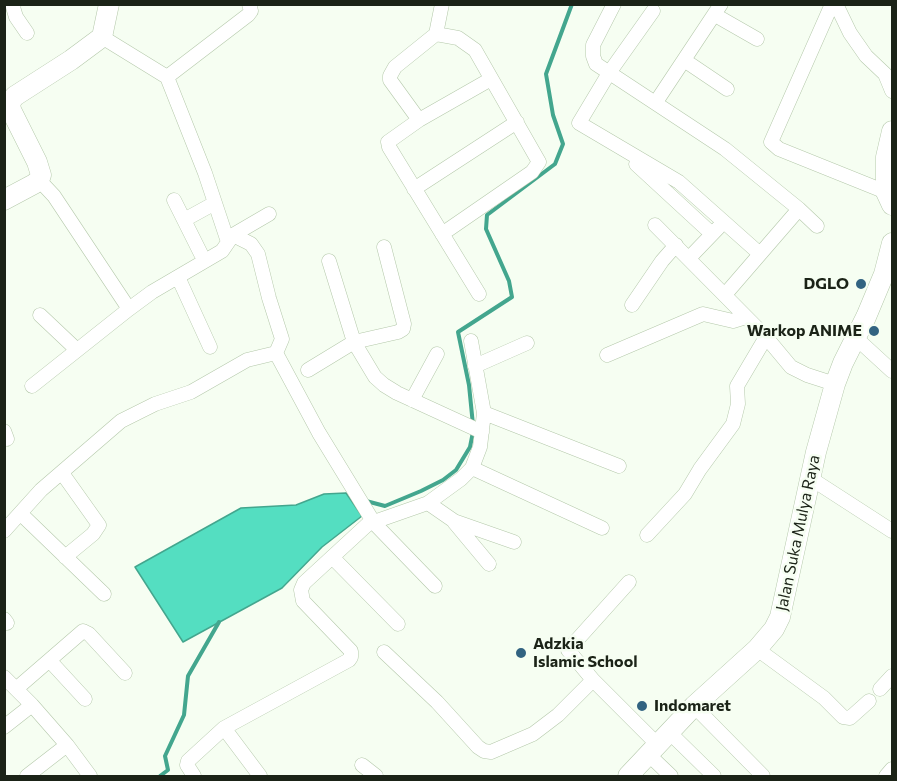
<!DOCTYPE html>
<style>
body{margin:0}
#map{position:relative;width:897px;height:781px;overflow:hidden;background:#f6fef2;font-family:Commissioner,sans-serif}
canvas{display:block}
.frame{position:absolute;inset:0;border:6px solid #1b2317;pointer-events:none}
</style>
<div id="map">
<canvas width="897" height="781"></canvas>
<div class="frame"></div>
</div>
<script>
const context = document.querySelector('canvas').getContext('2d');
context.lineJoin = 'round';
function fillPath(path, color) { context.fillStyle = color; context.fill(path, 'evenodd'); }
const poly = rows => new Path2D(rows.map(r => 'M' + r).join(''));
function trace(path, color, width, dash) { context.strokeStyle = color; context.lineWidth = width; context.lineCap = dash ? 'butt' : 'round'; context.setLineDash(dash || []); context.stroke(path); }
function label(font, color, halo, rows, align = 'center') {
  context.font = font + ' Commissioner,sans-serif'; context.lineWidth = 5; context.setLineDash([]); context.textBaseline = 'middle'; context.strokeStyle = halo; context.fillStyle = color; for (const [text, x, y, turn = 0] of rows) {
    context.save(); context.translate(x, y); context.rotate((+turn || 0) * Math.PI / 180); context.textAlign = isNaN(turn) ? turn : align; if (halo) context.strokeText(text, 0, 0); context.fillText(text, 0, 0); context.restore();
  }
}
const water = poly([
 [346,493,362,516,322,547,282,588,183,642,135,567,241,508,296,505,324,494,346,493]
]);
fillPath(water, '#54dec1');
trace(water, '#43a68e', 1.5);
trace(poly([
 [473,425,469,385,458,332,512,297,509,281,486,229,487,215,555,164,563,144,553,115,546,74,572,4],
 [366,501,385,506,421,491,443,480,456,470,470,447,473,432],
 [160,776,168,770,165,756,184,715,188,676,219,622]
]), '#43a68e', 4);
const street = poly([
 [14,4,13,7,16,17,27,33],
 [614,4,593,45,593,56,596,64,725,149,799,209,817,226],
 [832,4,771,142,779,149,886,192],
 [836,4,850,33,866,56,885,74,892,91],
 [653,11,609,73,579,123,679,182,760,254],
 [715,15,757,39],
 [436,34,458,38,475,50,539,162,532,172,442,234],
 [102,37,167,77],
 [684,60,727,89],
 [167,77,205,173,228,242],
 [167,77,248,15,251,11,249,4],
 [656,102,721,4],
 [419,120,390,80,390,76,395,67,436,34,442,4],
 [636,164,712,234],
 [39,180,54,196,129,309],
 [414,189,517,122],
 [174,200,201,254],
 [184,220,215,203],
 [655,225,766,337,791,367,807,375,835,384],
 [693,254,718,228],
 [329,261,354,342,375,377,384,385,397,393,482,432],
 [178,277,210,347],
 [729,290,799,209],
 [479,294,389,147,388,142,419,120,491,79],
 [632,305,662,261,676,245],
 [40,315,76,349],
 [856,338,892,371],
 [276,353,319,433,374,523,435,586],
 [607,355,703,314,733,321,746,317],
 [475,366,527,343],
 [308,370,354,342,398,332,403,329,404,324,384,247],
 [32,386,129,309,152,292,222,251,233,235,269,214],
 [412,400,437,354],
 [484,413,619,466],
 [4,431,7,439],
 [472,468,602,528],
 [62,473,99,525,93,534,65,557],
 [810,478,892,531],
 [428,503,454,521,514,542],
 [21,514,104,594],
 [454,522,489,564],
 [4,531,41,490,121,421,155,404,191,392,247,360,276,353,282,339,269,298,258,254,251,244,233,235],
 [647,535,685,494,700,469,733,424,738,404,737,386,766,337],
 [332,557,398,624],
 [629,582,568,650,593,680,657,744],
 [4,619,7,623],
 [757,649,824,698,843,717,850,718,869,701],
 [384,652,437,702,478,747,484,751,491,752,533,734,558,715,593,680],
 [50,661,85,699],
 [4,677,32,705,67,745,90,776],
 [16,689,83,631,89,634,125,673],
 [880,689,892,676],
 [694,706,763,776],
 [4,727,32,705],
 [224,728,260,776],
 [669,732,714,776],
 [648,754,671,776],
 [362,765,376,776],
 [27,776,67,745],
 [194,776,187,765,188,761,224,728,349,660,351,657,351,651,303,601,301,590,304,583,368,524,428,503,461,479,472,468,480,447,484,413,471,341],
 [886,776,892,769]
]);
const secondary = poly([
 [892,131,886,157,886,192,892,205],
 [4,200,34,184,39,180,41,175,37,162,11,110,10,102,15,96,71,60,102,37,109,4],
 [628,776,694,706,757,649,774,629,780,617,816,452,835,384,843,363,866,317,884,274,892,243]
]);
trace(street, '#b4c8aa', 15);
trace(secondary, '#b4c8aa', 21);
trace(street, '#fff', 14);
trace(secondary, '#fff', 20);
for (const [x, y, r, color] of [
 [861,284,6,"#326381"],
 [874,331,6,"#326381"],
 [521,653,6,"#326381"],
 [642,706,6,"#326381"]
]) { const dot = new Path2D(); dot.arc(x, y, r, 0, 2 * Math.PI); context.fillStyle = color; context.fill(dot); trace(dot, '#f6fef2', 2); }
label('bold 16px', '#1b2317', '#f6fef2', [
 ["DGLO",849,284],
 ["Warkop ANIME",862,331],
 ["Adzkia",533,644,"left"],
 ["Islamic School",533,662,"left"],
 ["Indomaret",654,706,"left"]
], 'right');
label('16px', '#1b2317', '#f6fef2', [
 ["Jalan Suka Mulya Raya",798,533,-78]
]);
</script>
